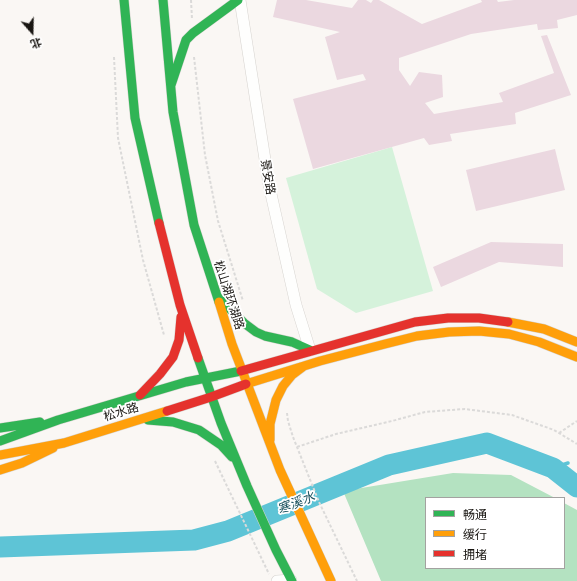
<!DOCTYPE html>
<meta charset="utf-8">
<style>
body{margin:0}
#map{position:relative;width:577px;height:581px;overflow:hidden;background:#faf7f4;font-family:Commissioner,"Noto Sans SC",sans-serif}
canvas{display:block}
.legend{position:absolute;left:425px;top:497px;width:140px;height:72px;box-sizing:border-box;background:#fff;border:1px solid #a3a2a0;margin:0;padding:5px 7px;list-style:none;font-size:12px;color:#191612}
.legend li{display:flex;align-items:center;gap:8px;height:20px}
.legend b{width:20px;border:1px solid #a3a2a0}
.north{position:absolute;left:12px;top:12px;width:40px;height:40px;-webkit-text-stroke:3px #fff;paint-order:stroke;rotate:160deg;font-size:11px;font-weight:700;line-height:16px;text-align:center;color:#191612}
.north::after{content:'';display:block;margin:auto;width:14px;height:18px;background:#191612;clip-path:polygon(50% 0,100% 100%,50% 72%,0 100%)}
</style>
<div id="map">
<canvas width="577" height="581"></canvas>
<ul class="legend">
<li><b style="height:5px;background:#30b455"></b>畅通</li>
<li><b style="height:5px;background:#ff9f0a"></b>缓行</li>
<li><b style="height:5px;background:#e5322d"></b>拥堵</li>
</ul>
<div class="north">北</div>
</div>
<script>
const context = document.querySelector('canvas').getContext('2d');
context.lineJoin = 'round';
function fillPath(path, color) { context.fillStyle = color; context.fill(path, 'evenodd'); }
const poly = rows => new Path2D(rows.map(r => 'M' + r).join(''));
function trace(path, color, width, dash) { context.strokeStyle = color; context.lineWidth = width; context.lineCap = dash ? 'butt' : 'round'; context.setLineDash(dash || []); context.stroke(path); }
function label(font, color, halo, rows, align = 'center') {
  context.font = font + ' Commissioner,"Noto Sans SC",sans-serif'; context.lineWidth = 3.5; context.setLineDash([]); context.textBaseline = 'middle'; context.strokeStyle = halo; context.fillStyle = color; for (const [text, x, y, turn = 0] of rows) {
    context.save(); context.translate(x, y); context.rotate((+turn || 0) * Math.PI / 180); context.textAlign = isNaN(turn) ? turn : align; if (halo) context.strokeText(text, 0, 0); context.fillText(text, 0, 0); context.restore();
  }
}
fillPath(poly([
 [392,147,433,291,356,313,317,289,286,178]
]), '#d5f2db');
fillPath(poly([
 [453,473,511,475,555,498,426,498,426,568,564,568,564,503,577,510,577,581,381,581,343,491]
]), '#b4e2c1');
trace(poly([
 [553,468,568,463]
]), '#5ec4d6', 3.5);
trace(poly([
 [0,547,194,540,228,531,389,465,487,443,553,468,577,487]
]), '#5ec4d6', 21);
fillPath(poly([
 [277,0,306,0,352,8,358,0,366,0,371,3,373,0,379,0,422,24,482,2,481,0,497,0,498,2,514,0,577,0,577,15,557,20,558,28,538,30,537,24,471,34,399,58,399,70,410,86,419,72,442,75,443,97,425,103,434,114,503,102,499,93,554,73,541,36,547,35,571,95,515,113,516,124,450,134,452,141,429,145,424,138,313,169,293,99,366,80,363,74,337,80,325,37,340,32,273,17],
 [555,149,565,190,476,211,466,170],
 [491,242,563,244,563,267,499,262,441,287,433,267]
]), '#ebd8e0');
const street = poly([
 [240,0,269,185,296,305,310,350],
 [277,581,291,580]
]);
const fast = poly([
 [124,0,135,118,159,223],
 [163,0,173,112,194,225,219,302],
 [171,85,186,40,193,33,238,0],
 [219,298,244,323,256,332,265,336,292,342,310,350],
 [198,358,221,423,247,486,276,550,292,581],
 [148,420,173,422,199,430,221,445,232,457],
 [0,428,40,422],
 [0,441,58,420,186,382,241,371]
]);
const slow = poly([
 [219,302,232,344,280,470,331,581],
 [508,322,544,329,577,342],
 [246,384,320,361,385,344,417,336,449,332,479,331,509,334,539,342,577,357],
 [270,440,270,424,276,400,283,386,292,375,304,366],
 [0,455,64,443,167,411],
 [0,470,22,463,53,448]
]);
const jam = poly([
 [159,223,180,305,198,358],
 [241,371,415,322,448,318,479,318,508,322],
 [140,395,160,374,173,357,179,340,181,317],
 [167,411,211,397,246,384]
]);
trace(street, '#d6d3cf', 12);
trace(fast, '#d6d3cf', 10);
trace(slow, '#d6d3cf', 10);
trace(jam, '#d6d3cf', 10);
trace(poly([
 [191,0,192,19],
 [114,57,118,138,143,260,164,335],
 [194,57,205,155,218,221,243,301],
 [287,413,288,421,293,437,319,502,357,581],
 [559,433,577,421],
 [297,447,336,434,392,421,425,412,465,409,512,415,554,430,577,444],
 [215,461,269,574]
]), '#dbdad9', 2, [3, 2]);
trace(street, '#fefefd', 11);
trace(fast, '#30b455', 9);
trace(slow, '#ff9f0a', 9);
trace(jam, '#e5322d', 9);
label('12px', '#191612', '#fff', [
 ["景安路",268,177,80],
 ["松山湖环湖路",229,295,72],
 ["松水路",121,412,-17]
]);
label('italic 13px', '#205662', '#fff', [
 ["寒溪水",296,503,-22]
]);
</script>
